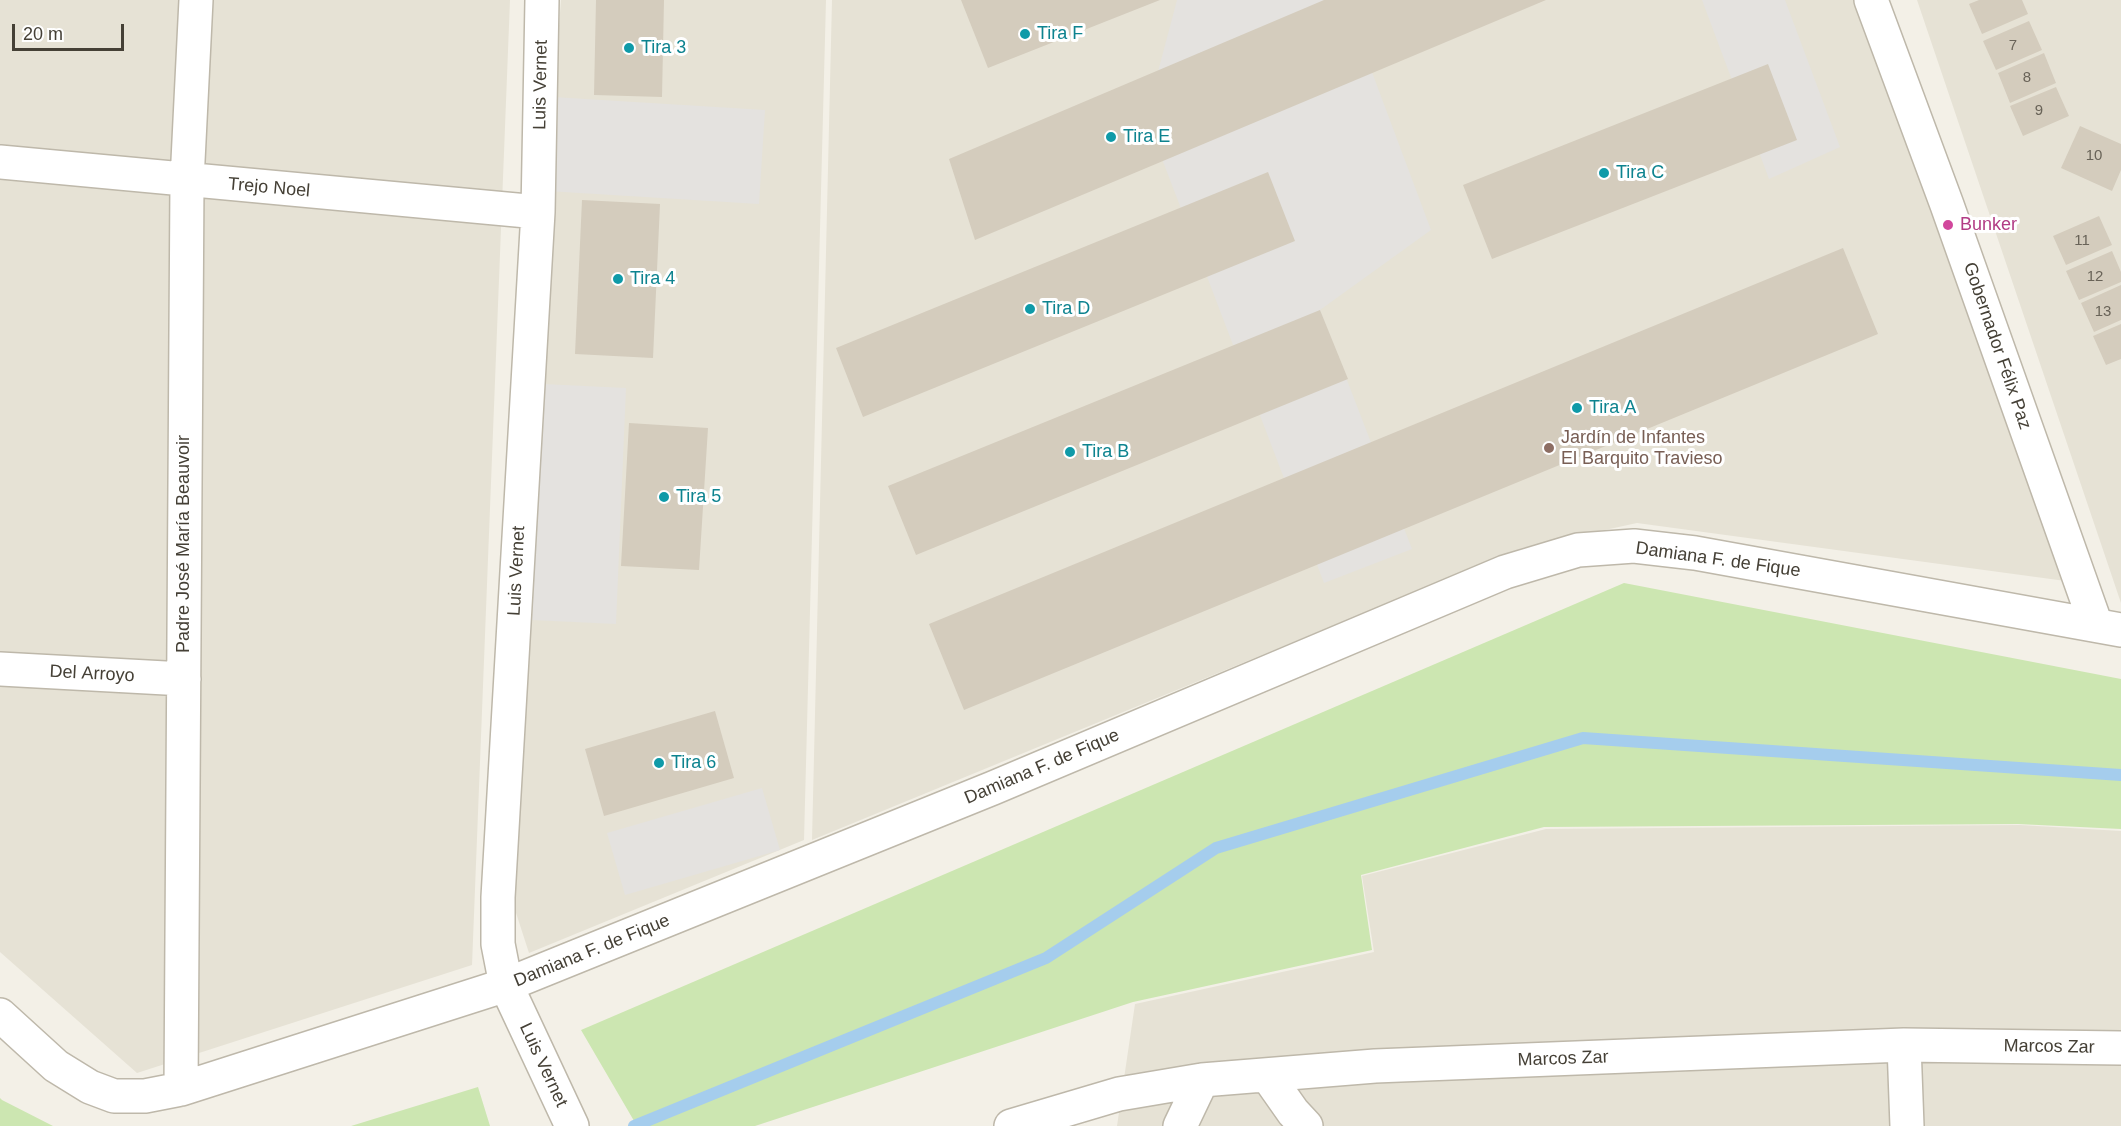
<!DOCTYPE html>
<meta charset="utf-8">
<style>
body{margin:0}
#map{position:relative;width:2121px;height:1126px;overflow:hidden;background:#f3f0e7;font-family:Helvetica,sans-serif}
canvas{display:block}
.scale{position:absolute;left:12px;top:24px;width:112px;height:27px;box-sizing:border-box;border:3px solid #454036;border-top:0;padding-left:8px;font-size:18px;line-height:21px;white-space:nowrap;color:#454036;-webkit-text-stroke:4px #fff;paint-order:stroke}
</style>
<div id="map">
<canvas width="2121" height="1126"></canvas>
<div class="scale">20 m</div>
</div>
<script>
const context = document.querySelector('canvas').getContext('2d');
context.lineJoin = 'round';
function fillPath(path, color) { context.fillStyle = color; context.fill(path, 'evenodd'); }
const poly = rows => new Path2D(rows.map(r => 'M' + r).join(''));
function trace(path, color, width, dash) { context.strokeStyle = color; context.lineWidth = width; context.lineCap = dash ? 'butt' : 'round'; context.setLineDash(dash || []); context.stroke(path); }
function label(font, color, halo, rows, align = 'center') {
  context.font = font + ' Helvetica,sans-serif'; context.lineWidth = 6; context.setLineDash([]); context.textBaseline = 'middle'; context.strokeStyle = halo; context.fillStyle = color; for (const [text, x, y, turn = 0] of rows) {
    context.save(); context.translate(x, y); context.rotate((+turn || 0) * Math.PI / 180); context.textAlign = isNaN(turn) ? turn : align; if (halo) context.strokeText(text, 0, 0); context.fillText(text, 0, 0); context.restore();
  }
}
fillPath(poly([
 [0,0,510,0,472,965,137,1073,0,952],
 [561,0,826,0,804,840,529,953,495,848],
 [832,0,1886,0,2095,585,1637,523,1522,548,812,840],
 [1917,0,2121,0,2121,603],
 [2020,825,2121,831,2121,1126,1117,1126,1135,1004,1374,952,1362,876,1546,829]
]), '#e6e2d5');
fillPath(poly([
 [1624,583,2121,679,2121,829,2018,824,1544,827,1361,875,1372,950,1133,1002,755,1126,637,1126,581,1030],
 [478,1087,490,1126,351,1126],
 [0,1098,2,1100,53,1126,0,1126]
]), '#cce6b1');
fillPath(poly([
 [1177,0,1345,0,1431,230,1320,310,1412,549,1324,583,1146,117],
 [1702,0,1785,0,1840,147,1769,179],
 [553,97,765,110,759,204,547,191],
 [543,384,626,388,616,624,532,620],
 [762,788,780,850,625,895,607,833]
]), '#e4e2df');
trace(poly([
 [634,1126,1046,958,1216,848,1583,738,2121,775]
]), '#a5cded', 12);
fillPath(poly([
 [596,0,664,0,662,97,594,95],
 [961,0,1160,0,988,68],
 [1324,0,1546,0,975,240,949,159],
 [1979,0,2022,0,2028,14,1982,34,1969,4],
 [2029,21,2042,50,1996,70,1983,41],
 [2044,53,2056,83,2010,103,1998,73],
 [1768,64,1797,140,1492,259,1463,185],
 [2056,87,2069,116,2023,136,2010,106],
 [2080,126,2121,144,2121,170,2112,191,2061,168],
 [1268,172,1295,241,863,417,836,348],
 [582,200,660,204,653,358,575,354],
 [2099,216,2112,245,2066,265,2053,236],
 [1843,248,1878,334,964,710,929,624],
 [2112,251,2121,272,2121,282,2079,300,2066,271],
 [2121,285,2121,320,2094,332,2081,303],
 [1320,310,1348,379,916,555,888,486],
 [2121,324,2121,359,2106,365,2093,336],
 [629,423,708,428,699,570,621,566],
 [715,711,734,778,604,816,585,749]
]), '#d4ccbd');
const minor = poly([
 [542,0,538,212,498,897,498,944,506,985,572,1126],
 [1871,0,1947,205,2096,625],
 [0,162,538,212],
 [0,669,184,679],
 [0,1015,56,1066,90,1087,114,1096,145,1096,181,1089,506,985,993,788,1505,572,1578,550,1634,546,1695,553,2121,630],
 [1904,1045,1907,1126],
 [1267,1075,1293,1112,1306,1126],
 [181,1089,187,181,196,0],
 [1011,1126,1119,1094,1202,1080,1375,1066,1904,1045,2121,1048],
 [1180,1126,1202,1080]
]);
trace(minor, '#beb8aa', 36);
trace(minor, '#fff', 33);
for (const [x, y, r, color] of [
 [1025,34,6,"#0f9aa8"],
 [629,48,6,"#0f9aa8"],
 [1111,137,6,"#0f9aa8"],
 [1604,173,6,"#0f9aa8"],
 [1948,225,6,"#d1479c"],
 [618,279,6,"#0f9aa8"],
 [1030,309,6,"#0f9aa8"],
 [1577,408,6,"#0f9aa8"],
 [1549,448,6,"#8d6e63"],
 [1070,452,6,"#0f9aa8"],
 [664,497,6,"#0f9aa8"],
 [659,763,6,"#0f9aa8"]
]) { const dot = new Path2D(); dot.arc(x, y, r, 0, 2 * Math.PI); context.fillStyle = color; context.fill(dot); trace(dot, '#fff', 2); }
label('15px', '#696358', null, [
 ["7",2013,46],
 ["8",2027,78],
 ["9",2039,111],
 ["10",2094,156],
 ["11",2082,241],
 ["12",2095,277],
 ["13",2103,312]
]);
label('18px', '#0d838f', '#fff', [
 ["Tira F",1037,34],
 ["Tira 3",641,48],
 ["Tira E",1123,137],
 ["Tira C",1616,173],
 ["Tira 4",630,279],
 ["Tira D",1042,309],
 ["Tira A",1589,408],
 ["Tira B",1082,452],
 ["Tira 5",676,497],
 ["Tira 6",671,763]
], 'left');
label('18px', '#454036', '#fff', [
 ["Luis Vernet",541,85,-89],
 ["Trejo Noel",269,188,5],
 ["Gobernador Félix Paz",1997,346,71],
 ["Padre José María Beauvoir",184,544,-90],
 ["Damiana F. de Fique",1718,560,8],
 ["Luis Vernet",517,571,-87],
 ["Del Arroyo",92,674,3],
 ["Damiana F. de Fique",1042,767,-23],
 ["Damiana F. de Fique",592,951,-22],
 ["Marcos Zar",2049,1047,1],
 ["Marcos Zar",1563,1059,-2],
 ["Luis Vernet",543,1065,65]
]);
label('18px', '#b23c85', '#fff', [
 ["Bunker",1960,225]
], 'left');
label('18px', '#785e54', '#fff', [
 ["Jardín de Infantes",1561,438],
 ["El Barquito Travieso",1561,459]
], 'left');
</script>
